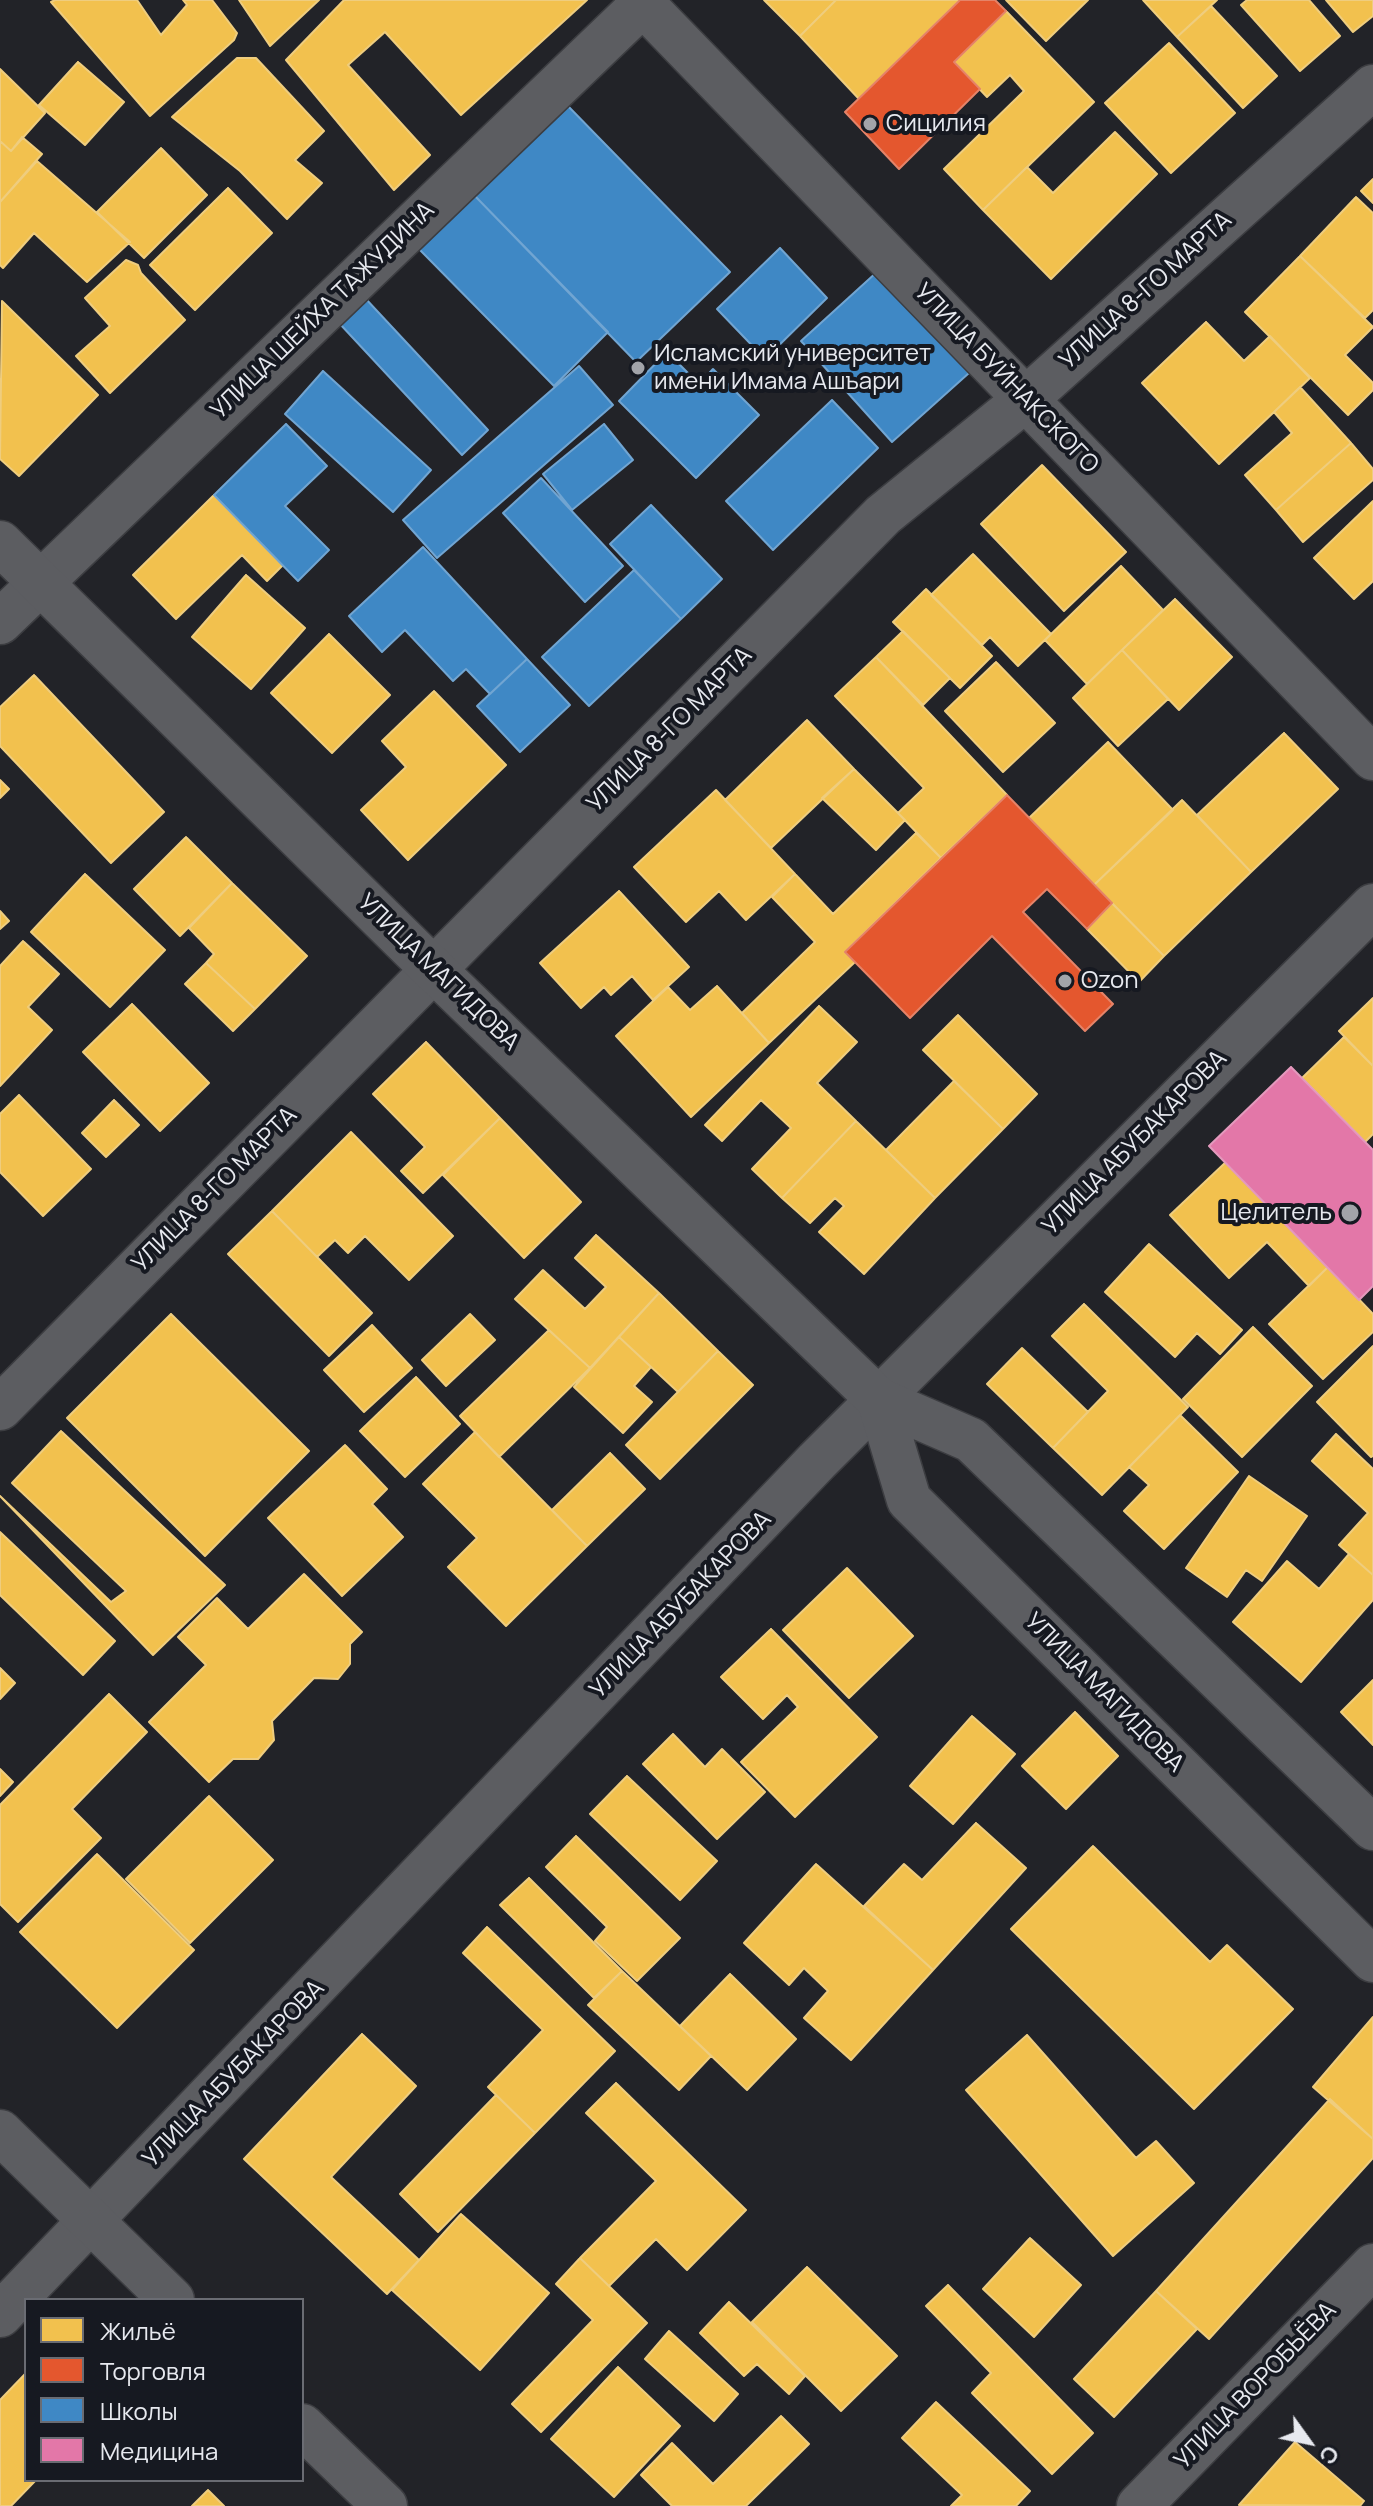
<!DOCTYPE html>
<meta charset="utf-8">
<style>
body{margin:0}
#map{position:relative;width:1373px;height:2506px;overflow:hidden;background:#222328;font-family:Manrope,sans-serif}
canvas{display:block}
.legend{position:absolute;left:24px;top:2298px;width:280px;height:184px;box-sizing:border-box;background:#161921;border:2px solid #6a6c73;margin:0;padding:10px 14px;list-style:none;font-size:24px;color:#e7e9ef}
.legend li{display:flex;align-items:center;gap:16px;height:40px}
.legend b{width:40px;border:2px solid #6a6c73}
.north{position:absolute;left:1269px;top:2402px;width:80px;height:80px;-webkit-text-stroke:6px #161921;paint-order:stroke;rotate:123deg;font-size:22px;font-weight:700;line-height:32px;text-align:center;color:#e7e9ef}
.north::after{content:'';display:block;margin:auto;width:28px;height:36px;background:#e7e9ef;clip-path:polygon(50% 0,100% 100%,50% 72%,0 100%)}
</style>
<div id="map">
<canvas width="1373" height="2506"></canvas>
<ul class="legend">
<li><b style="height:22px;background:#f2c14e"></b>Жильё</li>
<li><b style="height:22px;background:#e4572e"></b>Торговля</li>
<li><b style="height:22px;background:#3f88c5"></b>Школы</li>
<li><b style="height:22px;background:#e377a8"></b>Медицина</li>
</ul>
<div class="north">С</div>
</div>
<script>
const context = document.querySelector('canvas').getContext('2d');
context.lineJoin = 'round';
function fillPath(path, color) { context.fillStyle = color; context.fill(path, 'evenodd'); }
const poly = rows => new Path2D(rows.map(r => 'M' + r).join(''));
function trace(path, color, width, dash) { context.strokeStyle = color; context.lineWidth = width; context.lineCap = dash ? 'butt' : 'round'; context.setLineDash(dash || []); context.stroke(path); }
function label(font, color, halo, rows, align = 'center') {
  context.font = font + ' Manrope,sans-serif'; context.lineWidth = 8; context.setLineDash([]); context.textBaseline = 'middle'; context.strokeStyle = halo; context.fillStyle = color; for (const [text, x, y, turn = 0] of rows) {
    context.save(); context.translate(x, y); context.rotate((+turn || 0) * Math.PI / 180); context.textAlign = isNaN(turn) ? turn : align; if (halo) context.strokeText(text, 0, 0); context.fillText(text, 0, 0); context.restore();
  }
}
const homes = poly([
 [55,0,137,0,161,35,187,5,183,0,212,0,237,33,234,40,150,116,51,2,55,0],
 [239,0,319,0,270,46,239,0],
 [344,0,587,0,461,115,385,32,348,65,430,155,394,190,286,60,344,0],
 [764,0,836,0,800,36,764,0],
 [836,0,960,0,859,99,800,36,836,0],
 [1006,0,1088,0,1046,41,1006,0],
 [1143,0,1217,0,1177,37,1143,0],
 [1247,0,1309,0,1340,36,1300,71,1241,5,1247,0],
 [1326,0,1373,0,1373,16,1353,32,1326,0],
 [1211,6,1277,76,1243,108,1177,37,1211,6],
 [1006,11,1094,102,983,210,944,169,1024,91,1010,75,987,97,954,62,1006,11],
 [1169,43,1235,113,1171,173,1105,103,1169,43],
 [237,58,256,58,324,131,295,160,322,183,287,219,240,171,172,117,237,58],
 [78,62,124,102,85,145,39,105,78,62],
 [0,69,45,113,11,151,0,141,0,69],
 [1115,132,1157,174,1051,279,983,210,1027,167,1053,193,1115,132],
 [22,137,42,154,0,202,0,141,11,151,22,137],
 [161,148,207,195,144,258,97,212,161,148],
 [37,161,130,242,87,282,34,233,3,268,0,265,0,202,37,161],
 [1373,179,1373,203,1361,191,1373,179],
 [228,188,272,233,195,310,150,265,228,188],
 [1356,197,1373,213,1373,310,1365,318,1300,256,1356,197],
 [1300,256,1373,327,1345,355,1373,383,1373,390,1348,415,1245,312,1300,256],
 [126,260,138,265,141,273,185,320,110,393,76,356,110,326,85,298,126,260],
 [2,301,98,395,19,476,0,459,2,301],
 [1206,322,1244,361,1270,336,1310,378,1219,464,1142,383,1206,322],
 [1300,387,1351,443,1276,510,1245,475,1292,433,1274,412,1300,387],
 [1351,443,1373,469,1373,480,1303,542,1276,510,1351,443],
 [1042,465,1126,552,1064,611,981,524,1042,465],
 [214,495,283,565,267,581,242,555,176,619,133,575,214,495],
 [1373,501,1373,581,1354,599,1314,558,1373,501],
 [973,554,1051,634,1018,666,990,637,982,645,931,595,973,554],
 [1121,566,1163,610,1087,684,1045,640,1121,566],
 [246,575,305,628,251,689,192,637,246,575],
 [926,589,992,656,960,688,893,622,926,589],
 [1175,599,1232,657,1179,710,1122,650,1175,599],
 [903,631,950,678,923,705,876,657,903,631],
 [329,634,390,695,332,753,271,693,329,634],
 [1122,650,1168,699,1118,746,1073,698,1122,650],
 [876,657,1007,795,941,858,898,813,924,788,835,696,876,657],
 [996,662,1055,723,1003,772,945,711,996,662],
 [34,675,164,812,111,863,0,746,0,707,34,675],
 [434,691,506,765,408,860,361,810,406,767,382,741,434,691],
 [807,720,854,769,771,848,725,800,807,720],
 [1284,733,1338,789,1251,872,1197,815,1284,733],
 [1108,742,1173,810,1094,885,1029,818,1108,742],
 [854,769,905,820,876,850,822,798,854,769],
 [0,780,9,789,0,798,0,780],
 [716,790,795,874,746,920,719,891,686,922,634,867,716,790],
 [1182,800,1251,872,1164,956,1094,885,1182,800],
 [916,833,941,858,845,952,855,962,769,1043,742,1013,815,942,772,897,795,874,833,914,916,833],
 [186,837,232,883,180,936,134,889,186,837],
 [85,874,165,950,110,1007,31,932,85,874],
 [232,883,307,956,255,1009,206,963,214,954,189,928,232,883],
 [619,891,689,967,653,1000,632,976,611,995,604,987,581,1008,540,963,619,891],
 [1112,903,1164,956,1139,982,1087,929,1112,903],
 [0,911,9,921,0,929,0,911],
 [23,941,59,974,28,1007,52,1030,0,1086,0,966,23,941],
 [206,963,255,1009,233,1031,185,984,206,963],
 [717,986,769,1043,691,1117,616,1036,668,987,690,1010,717,986],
 [1373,998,1373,1066,1339,1031,1373,998],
 [132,1004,209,1083,160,1131,83,1052,132,1004],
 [819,1006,857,1042,817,1083,856,1121,782,1198,752,1169,791,1128,761,1100,722,1141,705,1125,819,1006],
 [958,1015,1037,1094,1003,1129,923,1050,958,1015],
 [1344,1037,1373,1066,1373,1134,1365,1142,1302,1078,1344,1037],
 [426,1042,500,1118,423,1193,401,1171,425,1147,373,1094,426,1042],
 [954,1081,1003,1129,935,1198,886,1150,954,1081],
 [19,1095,91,1169,43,1216,0,1172,0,1114,19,1095],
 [114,1100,139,1125,106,1157,82,1133,114,1100],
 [500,1118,581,1202,524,1258,443,1175,500,1118],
 [856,1121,935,1198,864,1274,819,1232,844,1206,835,1198,810,1223,782,1198,856,1121],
 [351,1132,453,1236,409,1280,365,1236,348,1253,335,1240,317,1257,272,1211,351,1132],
 [1227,1161,1328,1267,1309,1286,1267,1242,1229,1278,1170,1215,1227,1161],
 [272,1211,372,1313,329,1356,228,1254,272,1211],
 [596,1235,659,1293,590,1368,515,1299,543,1270,585,1309,606,1287,575,1258,596,1235],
 [1149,1244,1242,1330,1220,1354,1197,1333,1175,1357,1105,1292,1149,1244],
 [1328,1267,1373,1314,1373,1332,1323,1379,1269,1324,1328,1267],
 [659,1293,718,1351,678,1392,619,1337,659,1293],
 [1084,1304,1188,1407,1102,1495,1053,1448,1108,1391,1052,1336,1084,1304],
 [171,1314,309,1451,205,1556,67,1418,171,1314],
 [470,1314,495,1340,446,1386,422,1360,470,1314],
 [372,1325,412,1368,364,1412,324,1370,372,1325],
 [1253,1327,1312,1386,1242,1457,1183,1399,1253,1327],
 [549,1330,590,1368,499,1457,460,1416,549,1330],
 [619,1337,651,1367,634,1386,652,1402,623,1433,574,1387,619,1337],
 [1373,1346,1373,1456,1371,1457,1317,1402,1373,1346],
 [1022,1348,1088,1412,1053,1448,987,1384,1022,1348],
 [718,1351,753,1385,660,1479,626,1445,718,1351],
 [416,1377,460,1424,405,1477,360,1431,416,1377],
 [1180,1415,1238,1472,1164,1549,1124,1511,1149,1485,1129,1467,1180,1415],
 [61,1431,225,1585,153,1655,0,1496,111,1602,126,1591,12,1483,61,1431],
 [475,1432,587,1546,506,1626,448,1567,477,1538,423,1484,475,1432],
 [1336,1434,1373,1469,1373,1575,1339,1545,1368,1513,1312,1461,1336,1434],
 [345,1445,387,1489,372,1504,403,1537,342,1596,268,1518,345,1445],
 [610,1453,645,1489,587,1546,552,1510,610,1453],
 [1249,1476,1307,1516,1262,1581,1246,1570,1227,1597,1186,1568,1249,1476],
 [0,1532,115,1641,83,1675,0,1595,0,1532],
 [1349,1554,1373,1575,1373,1600,1301,1682,1233,1622,1287,1561,1319,1589,1349,1554],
 [847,1568,913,1636,849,1698,783,1630,847,1568],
 [304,1574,362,1632,350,1644,350,1664,338,1679,314,1678,272,1721,274,1740,258,1759,233,1759,209,1782,149,1722,206,1665,178,1637,217,1598,248,1629,304,1574],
 [771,1629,877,1737,795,1817,741,1762,798,1707,787,1695,763,1719,721,1677,771,1629],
 [0,1668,15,1683,0,1699,0,1668],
 [1373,1680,1373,1745,1341,1712,1373,1680],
 [109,1694,147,1732,72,1809,101,1838,18,1922,0,1904,0,1805,109,1694],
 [1075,1712,1118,1756,1066,1809,1022,1766,1075,1712],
 [972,1716,1015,1754,953,1824,910,1786,972,1716],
 [673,1734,705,1767,722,1749,765,1792,717,1839,643,1764,673,1734],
 [0,1769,13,1782,0,1796,0,1769],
 [627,1776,717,1861,680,1900,590,1814,627,1776],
 [209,1796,273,1860,190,1943,126,1879,209,1796],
 [976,1823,1026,1868,933,1970,864,1906,904,1864,922,1880,976,1823],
 [576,1836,680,1938,637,1981,595,1941,607,1927,546,1867,576,1836],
 [1093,1846,1210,1962,1227,1945,1293,2009,1194,2109,1011,1929,1093,1846],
 [97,1854,194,1950,117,2028,20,1932,97,1854],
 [816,1864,933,1970,851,2060,804,2018,828,1991,804,1968,789,1985,744,1943,816,1864],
 [529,1878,622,1971,594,1998,500,1905,529,1878],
 [487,1927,615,2051,535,2133,488,2087,543,2030,463,1953,487,1927],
 [622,1971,711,2056,679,2090,588,2005,622,1971],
 [730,1974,796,2039,747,2090,680,2026,730,1974],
 [1373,2017,1373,2139,1313,2087,1373,2017],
 [362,2034,416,2086,331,2177,419,2260,387,2294,244,2159,362,2034],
 [1027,2035,1136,2158,1156,2141,1194,2183,1113,2256,966,2090,1027,2035],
 [616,2083,746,2210,687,2270,656,2239,609,2286,580,2258,656,2181,586,2113,616,2083],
 [496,2095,535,2133,438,2232,400,2194,496,2095],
 [1330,2099,1373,2139,1373,2158,1209,2339,1156,2291,1330,2099],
 [461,2214,549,2293,480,2370,392,2290,461,2214],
 [1030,2238,1081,2285,1034,2337,983,2289,1030,2238],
 [580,2258,647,2323,541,2432,512,2404,593,2320,556,2284,580,2258],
 [807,2267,897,2356,841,2411,752,2322,807,2267],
 [948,2285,1093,2433,1052,2474,972,2393,991,2373,926,2306,948,2285],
 [1156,2291,1197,2329,1114,2417,1074,2379,1156,2291],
 [729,2302,805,2376,789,2394,757,2364,744,2376,700,2333,729,2302],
 [669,2331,738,2394,714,2421,645,2359,669,2331],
 [618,2367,680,2426,614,2497,551,2439,618,2367],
 [26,2373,26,2480,36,2480,11,2506,0,2506,0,2400,26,2373],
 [936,2402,1030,2491,1016,2506,951,2506,962,2495,902,2438,936,2402],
 [781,2416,809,2444,746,2506,672,2506,641,2475,672,2443,713,2484,781,2416],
 [1295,2442,1364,2501,1360,2506,1239,2505,1295,2442],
 [208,2490,224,2506,192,2506,208,2490]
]);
fillPath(homes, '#f2c14e');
trace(homes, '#efcd7e', 2);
const shops = poly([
 [960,0,995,0,1006,11,954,62,980,89,899,169,845,112,960,0],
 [1007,795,1112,903,1087,929,1047,889,1023,912,1113,1004,1085,1031,992,936,910,1018,845,952,1007,795]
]);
fillPath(shops, '#e4572e');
trace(shops, '#e58368', 2);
const schools = poly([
 [566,104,730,272,636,362,473,194,566,104],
 [473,194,608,332,554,386,418,248,473,194],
 [780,248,827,298,765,359,717,309,780,248],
 [878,271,969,373,892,442,801,341,878,271],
 [365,298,488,430,462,455,339,323,365,298],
 [667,352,699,384,713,369,759,415,696,478,619,401,667,352],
 [579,366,613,405,437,558,403,520,579,366],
 [323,371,431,470,393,512,285,414,323,371],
 [832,400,878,448,773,550,726,501,832,400],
 [286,424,327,466,285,506,329,550,298,581,214,495,286,424],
 [604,424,633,460,572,510,543,474,604,424],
 [541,478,623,566,585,602,503,513,541,478],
 [651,505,722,579,681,619,610,544,651,505],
 [423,547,527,659,490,694,466,669,453,681,405,630,382,652,349,616,423,547],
 [634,570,681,619,589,706,542,657,634,570],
 [527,659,570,705,520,752,477,706,527,659]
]);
fillPath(schools, '#3f88c5');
trace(schools, '#71a5d2', 2);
const health = poly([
 [1291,1067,1373,1150,1373,1286,1359,1300,1209,1146,1291,1067]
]);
fillPath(health, '#e377a8');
trace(health, '#e499bd', 2);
const minor = poly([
 [639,0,1373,758],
 [0,622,647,0],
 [0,1408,883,515,1026,399,1373,87],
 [0,2315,817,1461,1373,906],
 [1139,2506,1373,2266]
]);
const secondary = poly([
 [0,543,433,969,879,1400,971,1440,1373,1828],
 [879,1400,909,1500,1373,1960],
 [0,2132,172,2300],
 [302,2426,385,2506]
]);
trace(minor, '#3c3d41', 47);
trace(secondary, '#3c3d41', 47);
trace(minor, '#5c5d61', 44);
trace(secondary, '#5c5d61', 44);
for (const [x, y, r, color] of [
 [870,124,8,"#a2a4a9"],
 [638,368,8,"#a2a4a9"],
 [1065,981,8,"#a2a4a9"],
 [1350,1213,10,"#a2a4a9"]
]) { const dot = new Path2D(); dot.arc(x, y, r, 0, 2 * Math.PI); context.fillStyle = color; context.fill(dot); trace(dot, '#161921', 3); }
label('24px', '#e7e9ef', '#161921', [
 ["Сицилия",886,124],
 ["Исламский университет",654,354],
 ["имени Имама Ашъари",654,382],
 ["Ozon",1081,981],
 ["Целитель",1332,1213,"right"]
], 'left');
label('24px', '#e7e9ef', '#161921', [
 ["УЛИЦА 8-ГО МАРТА",1146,291,-42],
 ["УЛИЦА ШЕЙХА ТАЖУДИНА",323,311,-44],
 ["УЛИЦА БУЙНАКСКОГО",1006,379,46],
 ["УЛИЦА 8-ГО МАРТА",670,730,-45],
 ["УЛИЦА МАГИДОВА",438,973,44],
 ["УЛИЦА АБУБАКАРОВА",1135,1143,-45],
 ["УЛИЦА 8-ГО МАРТА",215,1190,-45],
 ["УЛИЦА АБУБАКАРОВА",681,1605,-46],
 ["УЛИЦА МАГИДОВА",1104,1693,45],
 ["УЛИЦА АБУБАКАРОВА",234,2074,-46],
 ["УЛИЦА ВОРОБЬЁВА",1256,2386,-46]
]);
</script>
